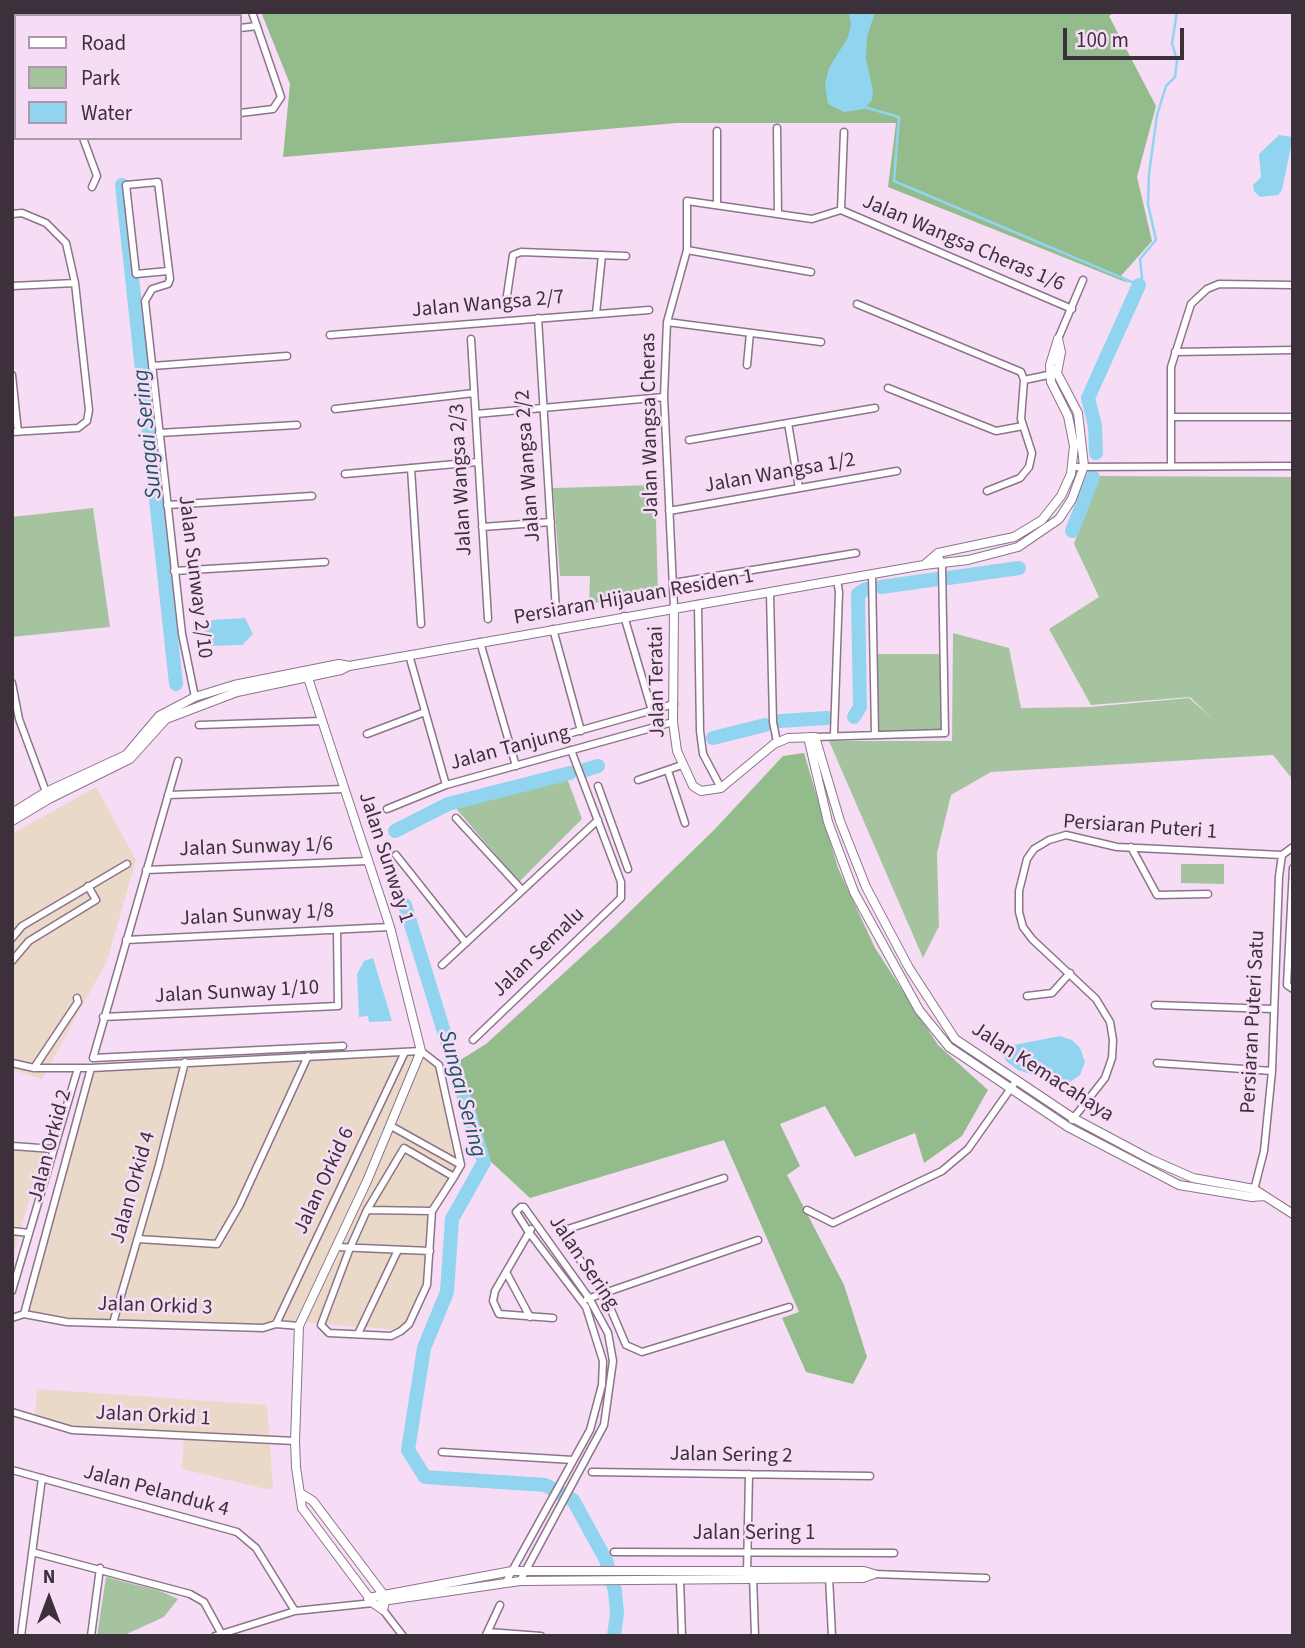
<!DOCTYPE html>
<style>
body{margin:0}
#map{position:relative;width:1305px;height:1648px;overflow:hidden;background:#f7dcf6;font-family:"Source Sans 3",sans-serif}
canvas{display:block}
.frame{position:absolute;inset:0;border:14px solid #3c313b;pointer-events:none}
.legend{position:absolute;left:14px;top:14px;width:228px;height:126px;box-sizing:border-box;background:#f7dcf6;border:2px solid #ac98ab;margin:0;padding:9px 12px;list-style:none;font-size:21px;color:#3c313b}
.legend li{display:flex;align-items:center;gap:14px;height:35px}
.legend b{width:35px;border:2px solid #ac98ab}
.north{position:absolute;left:14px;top:1564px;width:70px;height:70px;-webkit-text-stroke:5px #f7dcf6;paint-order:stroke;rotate:0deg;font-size:19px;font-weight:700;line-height:28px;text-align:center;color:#3c313b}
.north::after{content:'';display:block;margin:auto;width:24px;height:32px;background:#3c313b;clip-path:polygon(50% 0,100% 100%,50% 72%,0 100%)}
.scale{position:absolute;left:1063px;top:28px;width:121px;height:32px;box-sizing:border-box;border:4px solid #3c313b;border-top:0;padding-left:9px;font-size:21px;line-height:24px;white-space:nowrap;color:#3c313b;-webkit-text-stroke:5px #f7dcf6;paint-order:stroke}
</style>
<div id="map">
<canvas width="1305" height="1648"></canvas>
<div class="frame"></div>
<ul class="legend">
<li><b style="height:9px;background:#fff"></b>Road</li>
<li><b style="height:19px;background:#a6c3a0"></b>Park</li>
<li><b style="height:19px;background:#91d4ef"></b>Water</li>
</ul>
<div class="north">N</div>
<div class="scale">100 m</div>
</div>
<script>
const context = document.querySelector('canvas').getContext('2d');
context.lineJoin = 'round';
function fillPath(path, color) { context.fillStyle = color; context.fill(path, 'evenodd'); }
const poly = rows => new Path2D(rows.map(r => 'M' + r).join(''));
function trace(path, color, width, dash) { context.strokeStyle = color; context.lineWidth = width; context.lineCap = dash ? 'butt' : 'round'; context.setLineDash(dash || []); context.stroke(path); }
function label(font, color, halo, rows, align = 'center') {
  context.font = font + ' "Source Sans 3",sans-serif'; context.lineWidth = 5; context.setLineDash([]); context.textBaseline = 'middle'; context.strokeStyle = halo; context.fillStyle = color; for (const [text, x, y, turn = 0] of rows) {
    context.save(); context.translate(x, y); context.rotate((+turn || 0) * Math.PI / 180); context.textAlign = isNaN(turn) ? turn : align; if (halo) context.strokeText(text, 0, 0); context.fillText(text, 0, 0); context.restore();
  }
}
fillPath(poly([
 [96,787,136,860,107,961,42,1079,12,1070,12,834],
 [414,1054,436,1066,457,1165,430,1208,424,1284,407,1322,398,1330,276,1320,259,1325,66,1318,28,1311,93,1071],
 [12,1148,44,1150,12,1259],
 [37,1389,267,1405,273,1487,270,1490,182,1469,184,1435,73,1428,35,1416]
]), '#ead9c8');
fillPath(poly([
 [1098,476,1293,477,1293,780,1273,755,991,772,951,795,937,853,939,926,923,958,829,741,952,741,953,633,1009,648,1021,708,1090,707,1189,698,1214,720,1190,697,1091,705,1049,629,1099,597,1074,544],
 [655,485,658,593,589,604,590,576,560,576,553,488],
 [93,508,110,627,12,637,12,517],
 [876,654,940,654,942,731,877,731],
 [567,778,582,819,519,882,454,806],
 [1181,864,1224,864,1224,884,1181,883],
 [106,1577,160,1591,178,1599,164,1617,122,1636,97,1636]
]), '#a6c3a0');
fillPath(poly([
 [261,12,1115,12,1109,16,1156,106,1137,177,1152,241,1120,277,1128,283,888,187,896,123,677,123,283,157,290,84],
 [804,753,838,868,875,948,938,1045,988,1090,962,1136,924,1163,915,1133,855,1157,825,1106,780,1124,800,1166,787,1175,844,1285,867,1357,853,1384,806,1372,782,1318,799,1312,724,1140,530,1198,488,1159,457,1062,486,1044,612,929,715,829,783,756]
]), '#93bb8c');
fillPath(poly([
 [849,12,875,12,867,37,866,59,873,91,872,100,864,109,844,112,828,104,825,84,829,68,848,37,851,24],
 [1279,135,1293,137,1282,190,1278,195,1260,197,1254,191,1253,185,1261,177,1259,154],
 [245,618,253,634,242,645,209,646,204,629,212,620],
 [373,958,392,1021,369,1022,368,1016,359,1017,357,974,364,961],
 [1060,1036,1072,1040,1080,1048,1085,1062,1080,1075,1070,1082,1056,1082,1018,1070,1006,1061,1003,1053,1009,1046]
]), '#91d4ef');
trace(poly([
 [864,107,899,117,894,181,1139,285,1142,278,1140,259,1156,240,1148,204,1149,174,1157,115,1166,86,1175,77,1177,61,1172,43,1177,12]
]), '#91d4ef', 2.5);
trace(poly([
 [122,185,176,684],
 [1096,453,1095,426,1088,398,1139,285],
 [1072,531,1093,477],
 [948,578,1019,568],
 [881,587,938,579],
 [854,717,860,707,858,594,866,589],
 [780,721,827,718],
 [713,738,765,725],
 [585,770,598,766],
 [395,831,448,804,570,773],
 [405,905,484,1162,452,1219,447,1292,424,1348,408,1450,425,1477,545,1485,573,1500,606,1560,615,1591,617,1613,614,1636]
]), '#91d4ef', 14);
const minor = poly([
 [33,12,35,16],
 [240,28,257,26],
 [240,113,273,109,281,97,252,12],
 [777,128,778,213],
 [83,138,97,176,92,187],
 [717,203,717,131],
 [841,210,1072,309],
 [841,210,844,132],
 [12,214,22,213,46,223,66,243,75,283,89,410,87,421,78,428,12,432],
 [687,250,811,272],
 [168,271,136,274,126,185,158,182,170,279,168,284,152,289,145,301,182,634,195,697],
 [12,286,75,283],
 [506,302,513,255,521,252,626,256],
 [857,304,1021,372,1024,380],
 [596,314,602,255],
 [538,318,556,611],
 [667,322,821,342],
 [330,335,649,310],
 [471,339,488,619],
 [1058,339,1083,280],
 [1175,352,1293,350],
 [747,365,750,333],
 [152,366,287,356],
 [12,375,18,432],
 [1024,380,1053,374],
 [888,388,996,431,1023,426],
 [335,409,474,393],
 [476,414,664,397],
 [1171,417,1293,417],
 [788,423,799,488],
 [159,433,297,425],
 [689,440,875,408],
 [1171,466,1171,367,1191,304,1207,289,1219,284,1293,285],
 [1072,467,1293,466],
 [411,468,421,624],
 [345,474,478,462],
 [987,491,1020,478,1029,467,1032,453,1021,419,1024,380],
 [167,505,312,496],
 [669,511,897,471],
 [482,527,551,522],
 [174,571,325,562],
 [872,574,875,734],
 [673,583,856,553],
 [770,593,773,722,777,742],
 [698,604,700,731,703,754,721,788],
 [674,608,664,397,667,322,687,250,687,201,812,219,841,210],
 [624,616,652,711],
 [553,629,581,731],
 [480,642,516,766],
 [409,655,446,785],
 [12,683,19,719,46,792],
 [199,725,322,721],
 [367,734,425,712],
 [834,734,839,592,837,580],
 [815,737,945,733,942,564,938,553],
 [511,750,674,704],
 [178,761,93,1058,343,1046],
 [668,771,685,823],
 [638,780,682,765],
 [598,786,628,869],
 [168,795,344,789],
 [387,809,446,785,673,722],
 [456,818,522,890],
 [1131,847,1157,895,1208,894],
 [396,855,466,943],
 [1282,855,1293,847],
 [1293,868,1287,985,1293,989],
 [146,870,368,861],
 [12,938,22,926,127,864],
 [126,940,390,927],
 [12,961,29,941,96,900,88,886],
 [442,965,598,820],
 [1027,996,1052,993,1070,973],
 [1155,1005,1273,1009],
 [103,1017,338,1006,337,930],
 [473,1040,621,898,621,882,571,750],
 [12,1063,34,1068,91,1068,421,1051,439,1065,461,1165,454,1177,432,1211,427,1285,409,1324,401,1331,391,1336,329,1333,321,1325,350,1248,367,1210,404,1148,454,1177],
 [1157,1063,1272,1071],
 [34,1068,78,1002,77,998],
 [1072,1120,1105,1078,1112,1058,1113,1040,1110,1022,1096,999,1032,939,1023,927,1019,912,1019,891,1027,859,1034,849,1049,840,1066,835,1117,847,1282,855],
 [391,1126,461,1165],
 [12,1146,54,1149],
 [724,1178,568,1229,564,1238,603,1291,626,1345,642,1352,789,1307],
 [1254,1190,1264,1151,1272,1071,1279,876,1282,855],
 [367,1210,432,1211],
 [807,1210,833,1223,942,1171,968,1149,1016,1081],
 [531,1229,495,1291,493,1301,499,1314,553,1318],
 [12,1231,29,1233],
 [138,1239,217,1244,239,1206,308,1056],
 [337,1247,430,1251],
 [506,1272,530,1317],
 [12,1291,78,1068],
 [587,1299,758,1240],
 [24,1314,91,1068],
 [12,1318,24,1314,67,1322,263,1328,276,1324,299,1326],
 [113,1323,159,1165,185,1062],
 [276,1324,405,1052],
 [358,1334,398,1250],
 [12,1412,72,1430,295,1441],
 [442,1452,573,1460],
 [12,1470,237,1532,256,1548,295,1611],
 [592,1472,870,1476],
 [32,1552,190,1594,204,1602,221,1633],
 [614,1552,894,1553],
 [747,1574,749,1474],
 [874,1574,986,1578],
 [753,1575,755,1636],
 [829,1577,832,1636],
 [680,1580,682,1636],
 [506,1582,590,1430,602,1385,603,1361,586,1307,528,1231,516,1212,521,1207,524,1207,589,1298,608,1333,613,1361,604,1425,520,1581],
 [383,1610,403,1636],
 [488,1632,541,1636],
 [486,1635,500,1605],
 [21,1636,42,1478],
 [91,1636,100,1568],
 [215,1636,295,1611,373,1603]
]);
const tertiary = poly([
 [924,565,938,553,1014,537,1042,520,1061,496,1071,474,1074,446,1068,416,1051,382,1050,365,1058,339],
 [674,608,673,722,677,751,693,786,701,791,721,788,774,744,788,738,815,737,840,821,866,887,909,968,955,1039,1073,1118,1150,1159,1193,1178,1254,1189,1293,1214],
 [808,737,828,822,854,892,919,1010,949,1047,1068,1127,1179,1185,1252,1197,1264,1196],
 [12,813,46,792,126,755,159,716,195,697,234,685,339,664,349,666],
 [12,821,49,799,130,759,166,719,237,692,341,670,349,666,924,565,968,560,1018,547,1059,519,1072,499,1084,466,1078,413,1057,373,1061,352,1058,339],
 [300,1493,313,1501,383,1594,385,1601,383,1610,373,1603,302,1508,296,1467,295,1441,299,1326,367,1181,421,1051,390,927,308,678],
 [368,1598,512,1571,864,1571,874,1574],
 [382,1601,520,1581,863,1578,874,1574]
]);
trace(minor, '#8c748b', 9);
trace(tertiary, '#8c748b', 10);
trace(minor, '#fff', 6);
trace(tertiary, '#fff', 8);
label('21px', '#3c313b', '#f7dcf6', [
 ["Jalan Wangsa Cheras 1/6",963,244,23],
 ["Jalan Wangsa 2/7",488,305,-5],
 ["Jalan Wangsa Cheras",651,425,-91],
 ["Jalan Wangsa 2/2",529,466,-94],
 ["Jalan Wangsa 1/2",780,474,-10],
 ["Jalan Wangsa 2/3",462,480,-93],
 ["Jalan Sunway 2/10",194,577,83],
 ["Persiaran Hijauan Residen 1",634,598,-10],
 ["Jalan Teratai",658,682,-91],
 ["Jalan Tanjung",510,749,-15],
 ["Persiaran Puteri 1",1140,828,4],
 ["Jalan Sunway 1/6",256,848,-2],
 ["Jalan Sunway 1",385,858,72],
 ["Jalan Sunway 1/8",257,916,-3],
 ["Jalan Semalu",539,953,-44],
 ["Jalan Sunway 1/10",237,993,-3],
 ["Persiaran Puteri Satu",1254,1022,-87],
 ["Jalan Kemacahaya",1042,1073,33],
 ["Jalan Orkid 2",51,1146,-75],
 ["Jalan Orkid 6",325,1181,-65],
 ["Jalan Orkid 4",134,1188,-74],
 ["Jalan Sering",583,1263,56],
 ["Jalan Orkid 3",155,1307,2],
 ["Jalan Orkid 1",153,1417,3],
 ["Jalan Sering 2",731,1456,1],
 ["Jalan Pelanduk 4",156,1492,15],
 ["Jalan Sering 1",754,1534]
]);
label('italic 23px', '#1d5467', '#f7dcf6', [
 ["Sungai Sering",149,434,-96],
 ["Sungai Sering",461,1094,75]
]);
</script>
